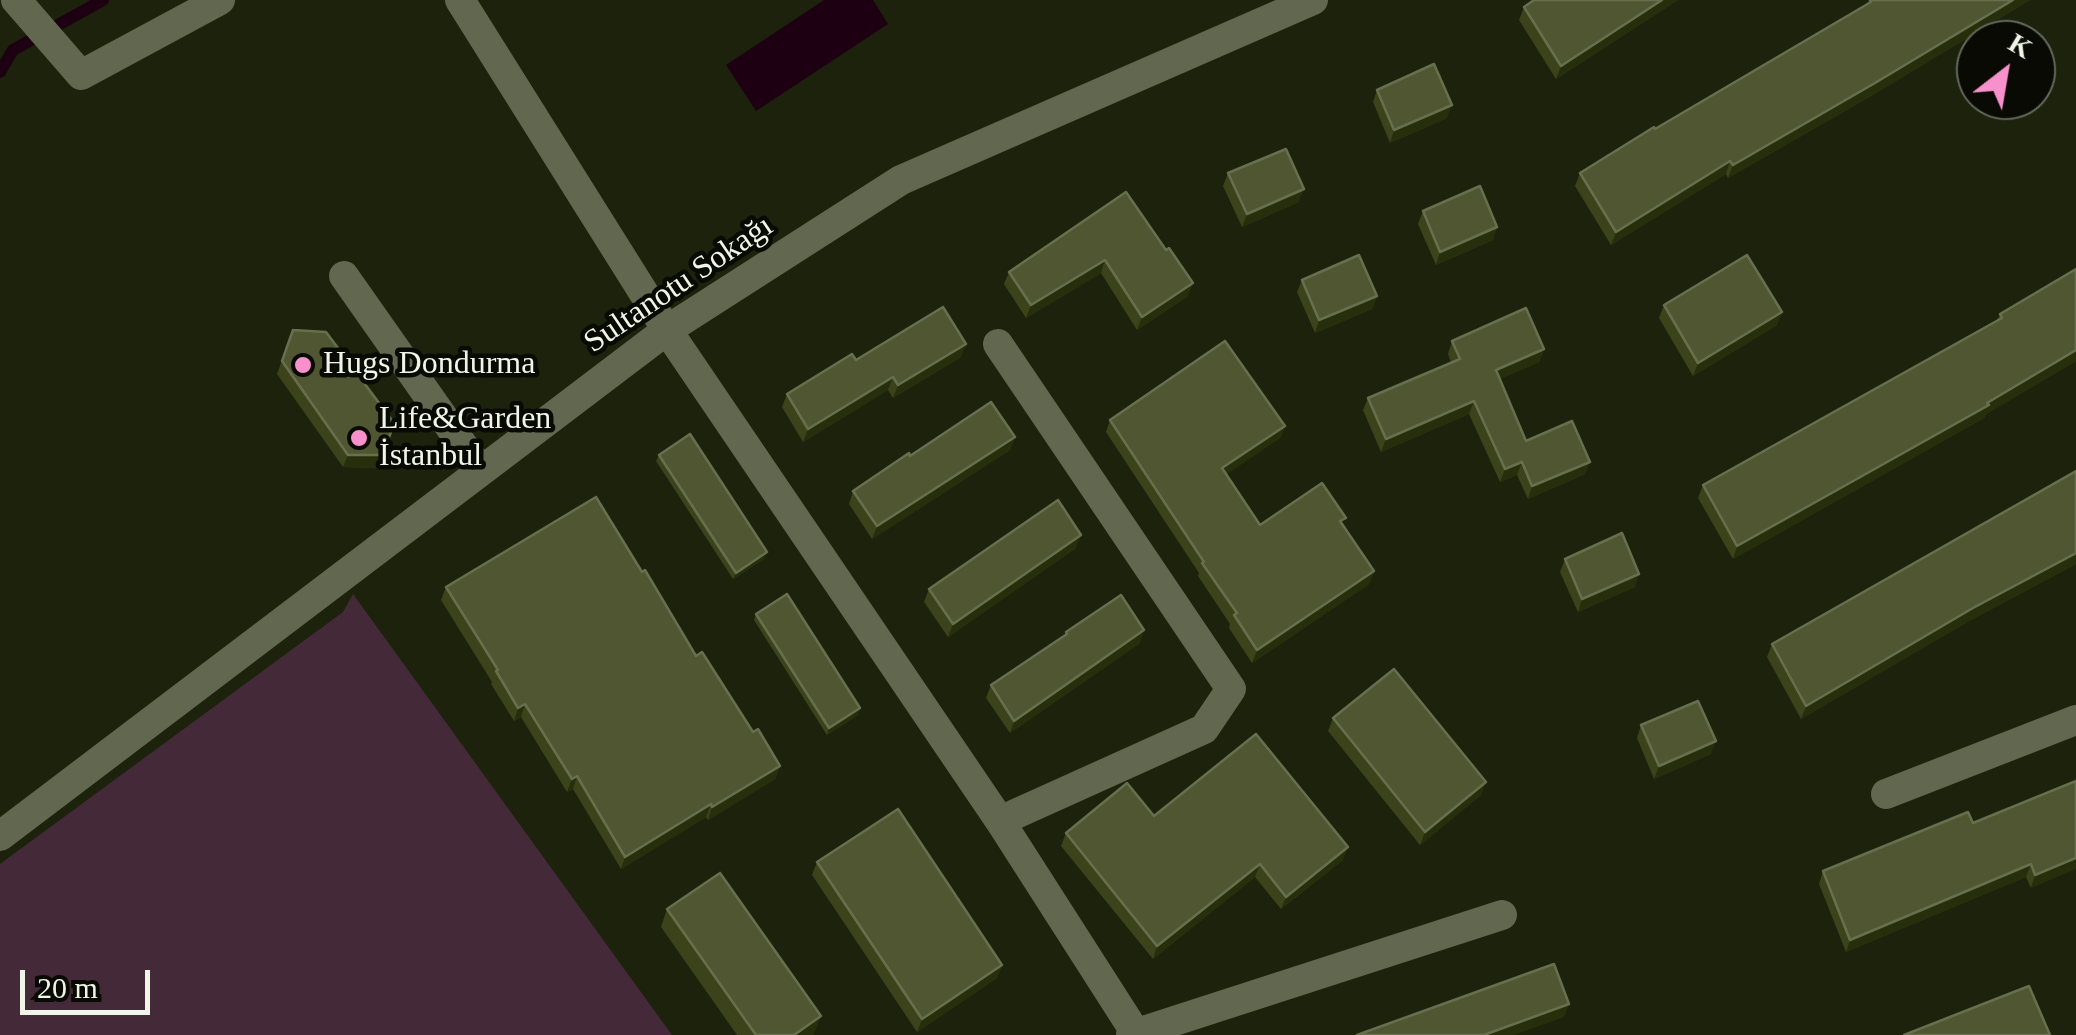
<!DOCTYPE html>
<meta charset="utf-8">
<style>
body{margin:0}
#map{position:relative;width:2076px;height:1035px;overflow:hidden;background:#1d220c;font-family:Georgia,serif}
canvas{display:block}
.north{position:absolute;left:1956px;top:20px;width:100px;height:100px;box-sizing:border-box;background:#080a03;border:2px solid #65685e;border-radius:50%;rotate:31deg;font-size:28px;font-weight:700;line-height:40px;text-align:center;color:#f1f5e7}
.north::after{content:'';display:block;margin:auto;width:35px;height:45px;background:#f890cc;clip-path:polygon(50% 0,100% 100%,50% 72%,0 100%)}
.scale{position:absolute;left:20px;top:970px;width:130px;height:45px;box-sizing:border-box;border:5px solid #f1f5e7;border-top:0;padding-left:12px;font-size:30px;line-height:35px;white-space:nowrap;color:#f1f5e7;-webkit-text-stroke:8px #080a03;paint-order:stroke}
</style>
<div id="map">
<canvas width="2076" height="1035"></canvas>
<div class="north">K</div>
<div class="scale">20 m</div>
</div>
<script>
const context = document.querySelector('canvas').getContext('2d');
context.lineJoin = 'round';
function fillPath(path, color) { context.fillStyle = color; context.fill(path, 'evenodd'); }
const poly = rows => new Path2D(rows.map(r => 'M' + r).join(''));
function trace(path, color, width, dash) { context.strokeStyle = color; context.lineWidth = width; context.lineCap = dash ? 'butt' : 'round'; context.setLineDash(dash || []); context.stroke(path); }
function label(font, color, halo, rows, align = 'center') {
  context.font = font + ' Georgia,serif'; context.lineWidth = 9; context.setLineDash([]); context.textBaseline = 'middle'; context.strokeStyle = halo; context.fillStyle = color; for (const [text, x, y, turn = 0] of rows) {
    context.save(); context.translate(x, y); context.rotate((+turn || 0) * Math.PI / 180); context.textAlign = isNaN(turn) ? turn : align; if (halo) context.strokeText(text, 0, 0); context.fillText(text, 0, 0); context.restore();
  }
}
fillPath(poly([
 [353,594,672,1035,0,1035,0,864,343,612]
]), '#442a39');
fillPath(poly([
 [824,0,873,0,888,24,756,111,726,65]
]), '#1d0113');
trace(poly([
 [0,72,13,50,103,0]
]), '#1d0113', 12);
trace(poly([
 [16,0,81,75,220,0],
 [460,0,667,330,1000,821,1137,1035],
 [344,276,481,471],
 [998,344,1231,689,1204,729,1000,821],
 [1886,794,2076,720],
 [0,836,667,330,901,180,1313,0],
 [1131,1035,1502,915]
]), '#61684f', 30);
fillPath(poly([
 [1534,0,1678,0,1556,79,1519,20,1524,7],
 [1869,0,2030,0,1871,96,1728,178,1726,174,1611,245,1575,186,1580,173,1867,4],
 [1377,90,1447,118,1390,143,1373,102],
 [1228,173,1299,202,1242,227,1223,186],
 [1126,192,1188,296,1137,330,1101,273,1026,318,1004,284,1009,272],
 [1423,211,1493,240,1436,265,1418,224],
 [2076,269,2076,361,1986,414,1984,418,1733,559,1698,498,1703,485,1997,320,2000,314],
 [1302,280,1377,296,1372,309,1315,333,1297,292],
 [1664,305,1777,325,1693,376,1659,318],
 [293,330,379,468,343,467,277,374],
 [1452,341,1544,349,1539,362,1500,379,1526,441,1585,474,1528,499,1517,475,1500,482,1469,414,1381,452,1363,410,1368,398,1451,362,1448,354],
 [961,357,893,398,888,390,803,442,782,407,787,394,856,360],
 [1110,420,1285,426,1280,438,1226,474,1260,525,1343,525,1374,571,1369,584,1252,663,1229,628,1230,624,1198,576,1199,573,1106,432],
 [1015,437,1010,450,872,539,849,504,853,491,910,456],
 [659,455,764,559,733,579,656,461],
 [2076,471,2076,564,1969,621,1801,719,1767,657,1772,644],
 [1076,548,948,637,924,602,929,589],
 [1565,559,1635,587,1578,612,1560,572],
 [446,587,696,656,780,766,775,779,708,820,706,817,621,869,573,789,567,792,521,717,514,721,491,684,492,682,441,600],
 [756,614,858,715,827,735,754,620],
 [1066,632,1140,643,1010,733,986,698,991,685,1065,636],
 [1333,718,1481,795,1420,845,1328,731],
 [1641,725,1711,754,1654,779,1637,738],
 [2076,781,2031,888,2026,877,1846,952,1819,884,1823,871,1973,823],
 [1154,816,1343,860,1281,909,1255,877,1153,959,1061,846,1066,833],
 [817,862,1002,965,997,978,917,1032,812,875],
 [667,909,821,1016,813,1035,737,1035,661,927]
]), '#3c431b');
fillPath(poly([
 [1662,0,1678,0,1556,79,1561,66],
 [2013,0,2030,0,1871,96,1728,178,1733,165],
 [1452,105,1447,118,1390,143,1394,130],
 [1730,161,1726,174,1611,245,1616,232],
 [1304,189,1299,202,1242,227,1247,214],
 [1497,227,1493,240,1436,265,1440,252],
 [1105,260,1101,273,1026,318,1031,305],
 [1193,283,1188,296,1137,330,1142,317],
 [1377,296,1372,309,1315,333,1319,320],
 [1782,312,1777,325,1693,376,1698,363],
 [966,344,961,357,893,398,898,385],
 [1544,349,1539,362,1492,383,1496,370],
 [2076,351,2076,361,1986,414,1984,418,1733,559,1737,546],
 [893,377,888,390,803,442,808,429],
 [1474,401,1469,414,1381,452,1386,439],
 [1285,426,1280,438,1217,481,1222,468],
 [1015,437,1010,450,872,539,877,526],
 [348,455,383,455,379,468,343,467],
 [1522,462,1517,475,1500,482,1505,469],
 [1590,462,1585,474,1528,499,1532,486],
 [1081,535,1076,548,948,637,953,624],
 [767,552,764,559,733,579,736,573],
 [2076,553,2076,564,1969,621,1801,719,1806,706,1973,608],
 [1374,571,1369,584,1252,663,1257,650],
 [1639,574,1635,587,1578,612,1582,599],
 [1144,630,1140,643,1010,733,1014,721],
 [525,704,521,717,514,721,518,708],
 [860,708,858,715,827,735,829,728],
 [1716,741,1711,754,1654,779,1659,766],
 [780,766,775,779,708,820,712,807],
 [577,776,573,789,567,792,572,779],
 [1486,782,1481,795,1420,845,1425,832],
 [711,804,706,817,621,869,625,857],
 [1348,847,1343,860,1281,909,1286,897],
 [2076,858,2076,869,2031,888,2035,875],
 [1260,864,1255,877,1153,959,1157,946],
 [2031,864,2026,877,1846,952,1850,940],
 [1002,965,997,978,917,1032,922,1019],
 [1569,1004,1564,1017,1514,1035,1484,1035],
 [821,1016,813,1035,794,1035]
]), '#272e0c');
const building = poly([
 [1534,0,1662,0,1561,66,1524,7,1534,0],
 [1870,0,2013,0,1875,83,1733,165,1730,161,1616,232,1580,173,1654,127,1655,129,1871,2,1870,0],
 [1434,64,1452,105,1394,130,1377,90,1434,64],
 [1286,149,1304,189,1247,214,1228,173,1286,149],
 [1480,186,1497,227,1440,252,1423,211,1480,186],
 [1126,192,1166,250,1169,248,1193,283,1142,317,1105,260,1031,305,1009,272,1126,192],
 [1359,255,1377,296,1319,320,1302,280,1359,255],
 [1747,255,1782,312,1698,363,1664,305,1747,255],
 [2076,269,2076,350,1987,403,1989,405,1737,546,1703,485,2002,318,2000,314,2076,269],
 [943,307,966,344,898,385,893,377,808,429,787,394,852,354,856,360,943,307],
 [1526,308,1544,349,1496,370,1526,441,1572,421,1590,462,1532,486,1522,462,1505,469,1474,401,1386,439,1368,398,1460,359,1452,341,1526,308],
 [293,330,326,332,394,423,383,455,348,455,282,361,293,330],
 [1225,341,1285,426,1222,468,1260,525,1322,483,1346,518,1340,521,1374,571,1257,650,1234,615,1237,613,1202,563,1204,562,1110,420,1225,341],
 [991,402,1015,437,877,526,853,491,909,453,910,456,991,402],
 [690,434,767,552,736,573,659,455,690,434],
 [2076,471,2076,553,1973,608,1806,706,1772,644,2076,471],
 [596,497,642,572,645,570,696,656,702,652,753,732,758,729,780,766,712,807,711,804,625,857,577,776,572,779,525,704,518,708,496,671,498,670,446,587,596,497],
 [1058,500,1081,535,953,624,929,589,1058,500],
 [1622,533,1639,574,1582,599,1565,559,1622,533],
 [787,594,860,708,829,728,756,614,787,594],
 [1121,595,1144,630,1014,721,991,685,1067,634,1066,632,1121,595],
 [1394,669,1486,782,1425,832,1333,718,1394,669],
 [1698,701,1716,741,1659,766,1641,725,1698,701],
 [1256,734,1348,847,1286,897,1260,864,1157,946,1066,833,1127,783,1154,816,1256,734],
 [2076,781,2076,858,2035,875,2031,864,1850,940,1823,871,1968,812,1973,823,2076,781],
 [898,809,1002,965,922,1019,817,862,898,809],
 [720,873,821,1016,794,1035,756,1035,667,909,720,873],
 [1554,964,1569,1004,1484,1035,1357,1035,1554,964],
 [2029,986,2050,1035,1904,1035,2029,986]
]);
fillPath(building, '#4f5631');
trace(building, '#686f4e', 2.5);
for (const [x, y, r, color] of [
 [303,365,10,"#f890cc"],
 [359,438,10,"#f890cc"]
]) { const dot = new Path2D(); dot.arc(x, y, r, 0, 2 * Math.PI); context.fillStyle = color; context.fill(dot); trace(dot, '#080a03', 4); }
label('32px', '#f1f5e7', '#080a03', [
 ["Sultanotu Sokağı",679,285,-34]
]);
label('32px', '#f1f5e7', '#080a03', [
 ["Hugs Dondurma",323,365],
 ["Life&Garden",379,420],
 ["İstanbul",379,457]
], 'left');
</script>
